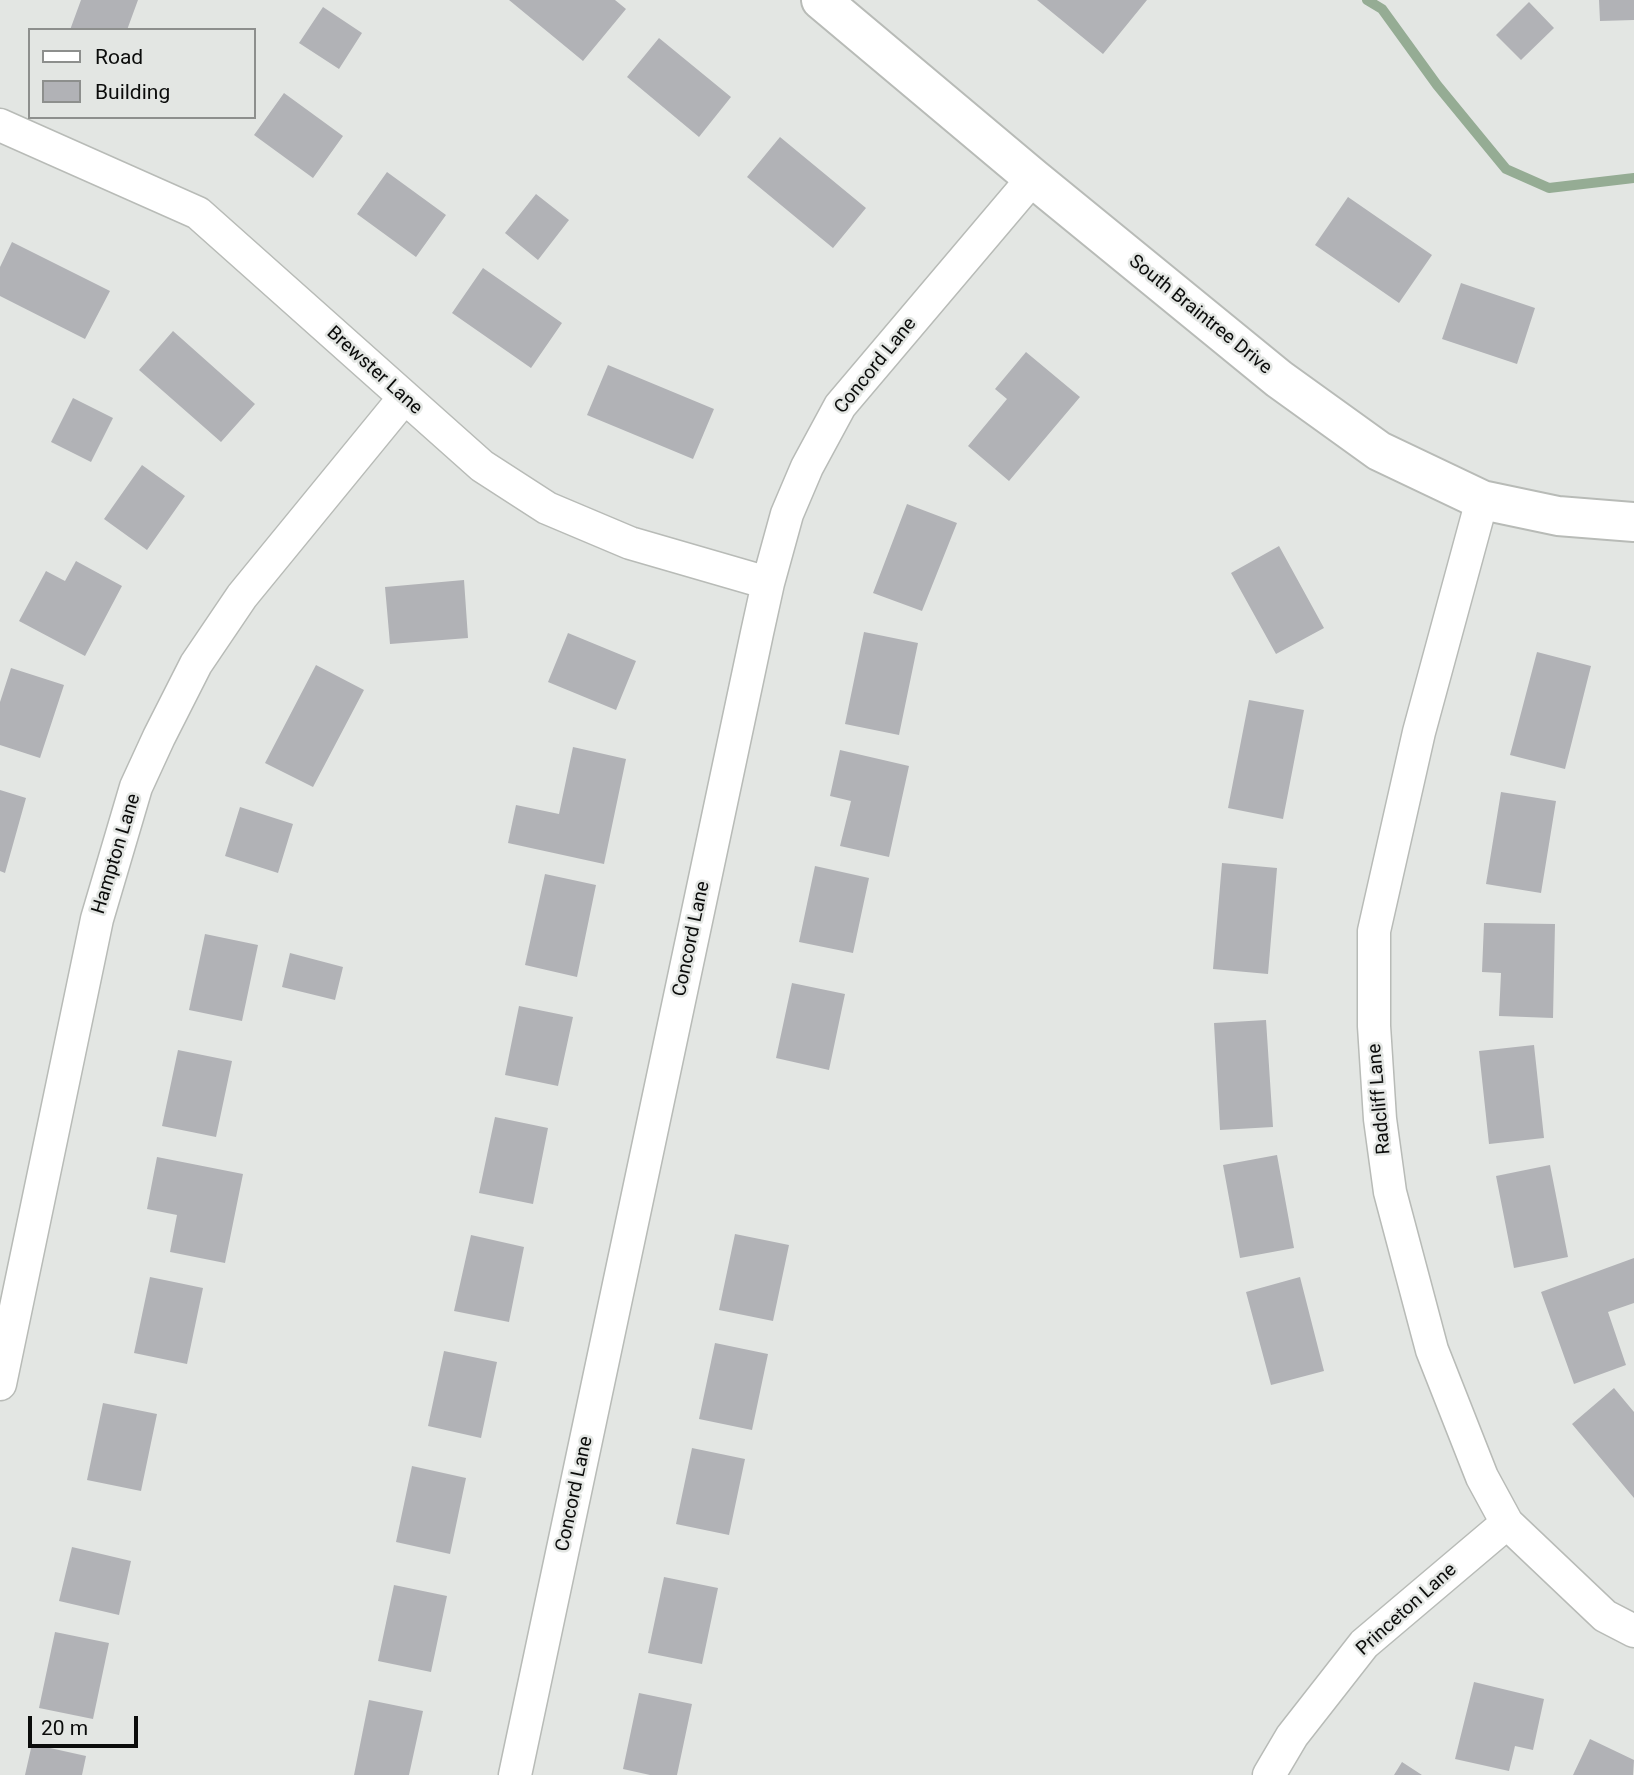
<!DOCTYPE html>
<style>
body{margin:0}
#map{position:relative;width:1634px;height:1775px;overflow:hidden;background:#e3e6e3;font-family:Roboto,sans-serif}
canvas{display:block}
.legend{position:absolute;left:28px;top:28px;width:228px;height:91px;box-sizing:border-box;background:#e3e6e3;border:2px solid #8d8f8d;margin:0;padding:9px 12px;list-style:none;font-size:21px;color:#0b0c0b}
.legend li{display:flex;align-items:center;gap:14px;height:35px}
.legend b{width:35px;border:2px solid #8d8f8d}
.scale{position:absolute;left:28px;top:1716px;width:110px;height:32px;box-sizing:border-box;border:4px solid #0b0c0b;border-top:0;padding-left:9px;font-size:21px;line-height:24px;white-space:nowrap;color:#0b0c0b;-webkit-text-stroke:5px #e3e6e3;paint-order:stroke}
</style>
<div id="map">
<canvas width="1634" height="1775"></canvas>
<ul class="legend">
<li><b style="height:9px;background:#fff"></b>Road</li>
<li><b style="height:19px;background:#b1b2b6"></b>Building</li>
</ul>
<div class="scale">20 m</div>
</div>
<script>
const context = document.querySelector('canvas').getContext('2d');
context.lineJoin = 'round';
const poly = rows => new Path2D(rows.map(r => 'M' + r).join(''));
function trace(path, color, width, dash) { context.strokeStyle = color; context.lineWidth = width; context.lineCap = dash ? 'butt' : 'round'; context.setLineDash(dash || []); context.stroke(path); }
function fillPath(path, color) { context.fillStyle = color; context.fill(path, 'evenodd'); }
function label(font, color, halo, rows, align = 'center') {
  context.font = font + ' Roboto,sans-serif'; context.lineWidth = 5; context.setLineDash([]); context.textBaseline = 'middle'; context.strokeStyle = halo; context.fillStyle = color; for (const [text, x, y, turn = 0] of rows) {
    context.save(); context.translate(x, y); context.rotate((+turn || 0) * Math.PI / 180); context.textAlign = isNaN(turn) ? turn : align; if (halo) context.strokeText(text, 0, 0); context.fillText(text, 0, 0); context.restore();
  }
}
trace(poly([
 [1367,0,1382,9,1437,85,1506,169,1549,188,1634,178]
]), '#95ac94', 10);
fillPath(poly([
 [81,0,138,0,127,30,70,30],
 [509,0,615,0,626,9,583,61],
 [1037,0,1147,0,1103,54],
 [1599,0,1634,0,1634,20,1600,21],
 [1529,2,1554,28,1521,60,1496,35],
 [323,7,362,33,339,69,299,43],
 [659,38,731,97,699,137,627,77],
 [284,93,343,136,313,178,254,135],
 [780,137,866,208,833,248,747,177],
 [387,172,446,215,416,257,357,214],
 [536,194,569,220,538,260,505,233],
 [1348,197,1432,255,1399,303,1315,245],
 [12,242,110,291,85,339,0,296,0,267],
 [483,268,562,323,531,368,452,313],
 [1461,283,1535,308,1517,364,1442,339],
 [173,331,255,404,221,442,139,370],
 [1026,352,1080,397,1009,481,968,446,1007,399,995,389],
 [608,365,714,409,693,459,587,415],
 [73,398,113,418,91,462,51,442],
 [142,465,185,496,147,550,104,519],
 [907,504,957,523,922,611,873,593],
 [1279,546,1324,628,1276,654,1231,573],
 [76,561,122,586,85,656,19,621,46,571,65,581],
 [464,580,468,638,390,644,385,587],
 [864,632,918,643,899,735,845,724],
 [568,633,636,661,616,710,548,682],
 [1537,652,1591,666,1565,769,1510,755],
 [316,665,364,690,313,787,265,763],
 [11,668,64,685,40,758,0,745,0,702],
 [1249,700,1304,710,1283,819,1228,808],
 [573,747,626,759,604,864,508,843,516,805,559,814],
 [840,750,909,766,889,857,840,846,851,801,830,796],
 [0,790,26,798,5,873,0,871],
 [1501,792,1556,801,1541,893,1486,884],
 [240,807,293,824,278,873,225,856],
 [1222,863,1277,868,1268,974,1213,969],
 [815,866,869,878,853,953,799,942],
 [545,874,596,885,577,977,525,965],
 [1484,923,1555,924,1553,1018,1499,1016,1501,973,1482,972],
 [205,934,258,945,242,1021,189,1010],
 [290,953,343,967,335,1000,282,987],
 [792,983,845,994,829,1070,776,1058],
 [519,1006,573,1017,558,1086,505,1075],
 [1266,1020,1273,1127,1220,1130,1214,1023],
 [1534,1045,1544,1138,1489,1144,1479,1051],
 [178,1050,232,1061,216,1137,162,1126],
 [495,1117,548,1128,533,1204,479,1193],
 [1277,1155,1294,1248,1240,1258,1223,1165],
 [157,1157,243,1174,225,1263,170,1252,177,1215,147,1209],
 [1550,1165,1568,1257,1514,1268,1496,1176],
 [735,1234,789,1245,773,1321,719,1310],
 [471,1235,524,1247,509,1322,454,1311],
 [1634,1258,1634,1303,1608,1312,1626,1365,1574,1384,1541,1292],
 [150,1277,203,1288,187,1364,134,1353],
 [1300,1277,1324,1371,1271,1385,1246,1292],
 [715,1343,768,1354,752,1430,699,1419],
 [444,1351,497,1362,481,1438,428,1426],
 [1614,1388,1634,1412,1634,1498,1572,1424],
 [103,1403,157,1414,141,1491,87,1480],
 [692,1448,745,1459,729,1535,676,1524],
 [412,1466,466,1478,450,1554,396,1542],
 [72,1547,131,1561,119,1615,59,1601],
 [664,1577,718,1588,702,1664,648,1653],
 [394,1585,447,1596,431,1672,378,1661],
 [55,1632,109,1643,93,1719,39,1708],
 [1474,1682,1544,1699,1533,1750,1515,1746,1509,1771,1455,1759],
 [639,1693,692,1704,677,1775,650,1775,623,1769],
 [369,1700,423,1711,409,1775,354,1775],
 [1590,1739,1634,1760,1633,1775,1573,1775],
 [32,1744,86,1756,82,1775,25,1775],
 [1402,1762,1422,1775,1394,1775]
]), '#b1b2b6');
const street = poly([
 [0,125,198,213,482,466,547,508,630,543,768,583],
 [1482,500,1419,732,1374,931,1374,1026,1380,1119,1390,1192,1432,1350,1482,1477,1507,1523,1605,1616,1634,1631],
 [0,1384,97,919,136,787,159,737,196,664,242,596,404,398],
 [515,1775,757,633,768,583,787,514,807,467,840,406,1033,178],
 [1269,1775,1292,1736,1364,1644,1507,1523]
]);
const secondary = poly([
 [821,0,1033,178,1279,379,1379,451,1482,500,1558,516,1634,522]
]);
trace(street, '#b8bbb7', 35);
trace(secondary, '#b8bbb7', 42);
trace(street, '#fff', 32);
trace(secondary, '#fff', 38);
label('19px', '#0b0c0b', '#e3e6e3', [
 ["South Braintree Drive",1200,315,39],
 ["Concord Lane",876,366,-51],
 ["Brewster Lane",374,371,42],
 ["Hampton Lane",117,854,-73],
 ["Concord Lane",692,939,-78],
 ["Radcliff Lane",1380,1099,-95],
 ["Concord Lane",575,1494,-78],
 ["Princeton Lane",1407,1610,-42]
]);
</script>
